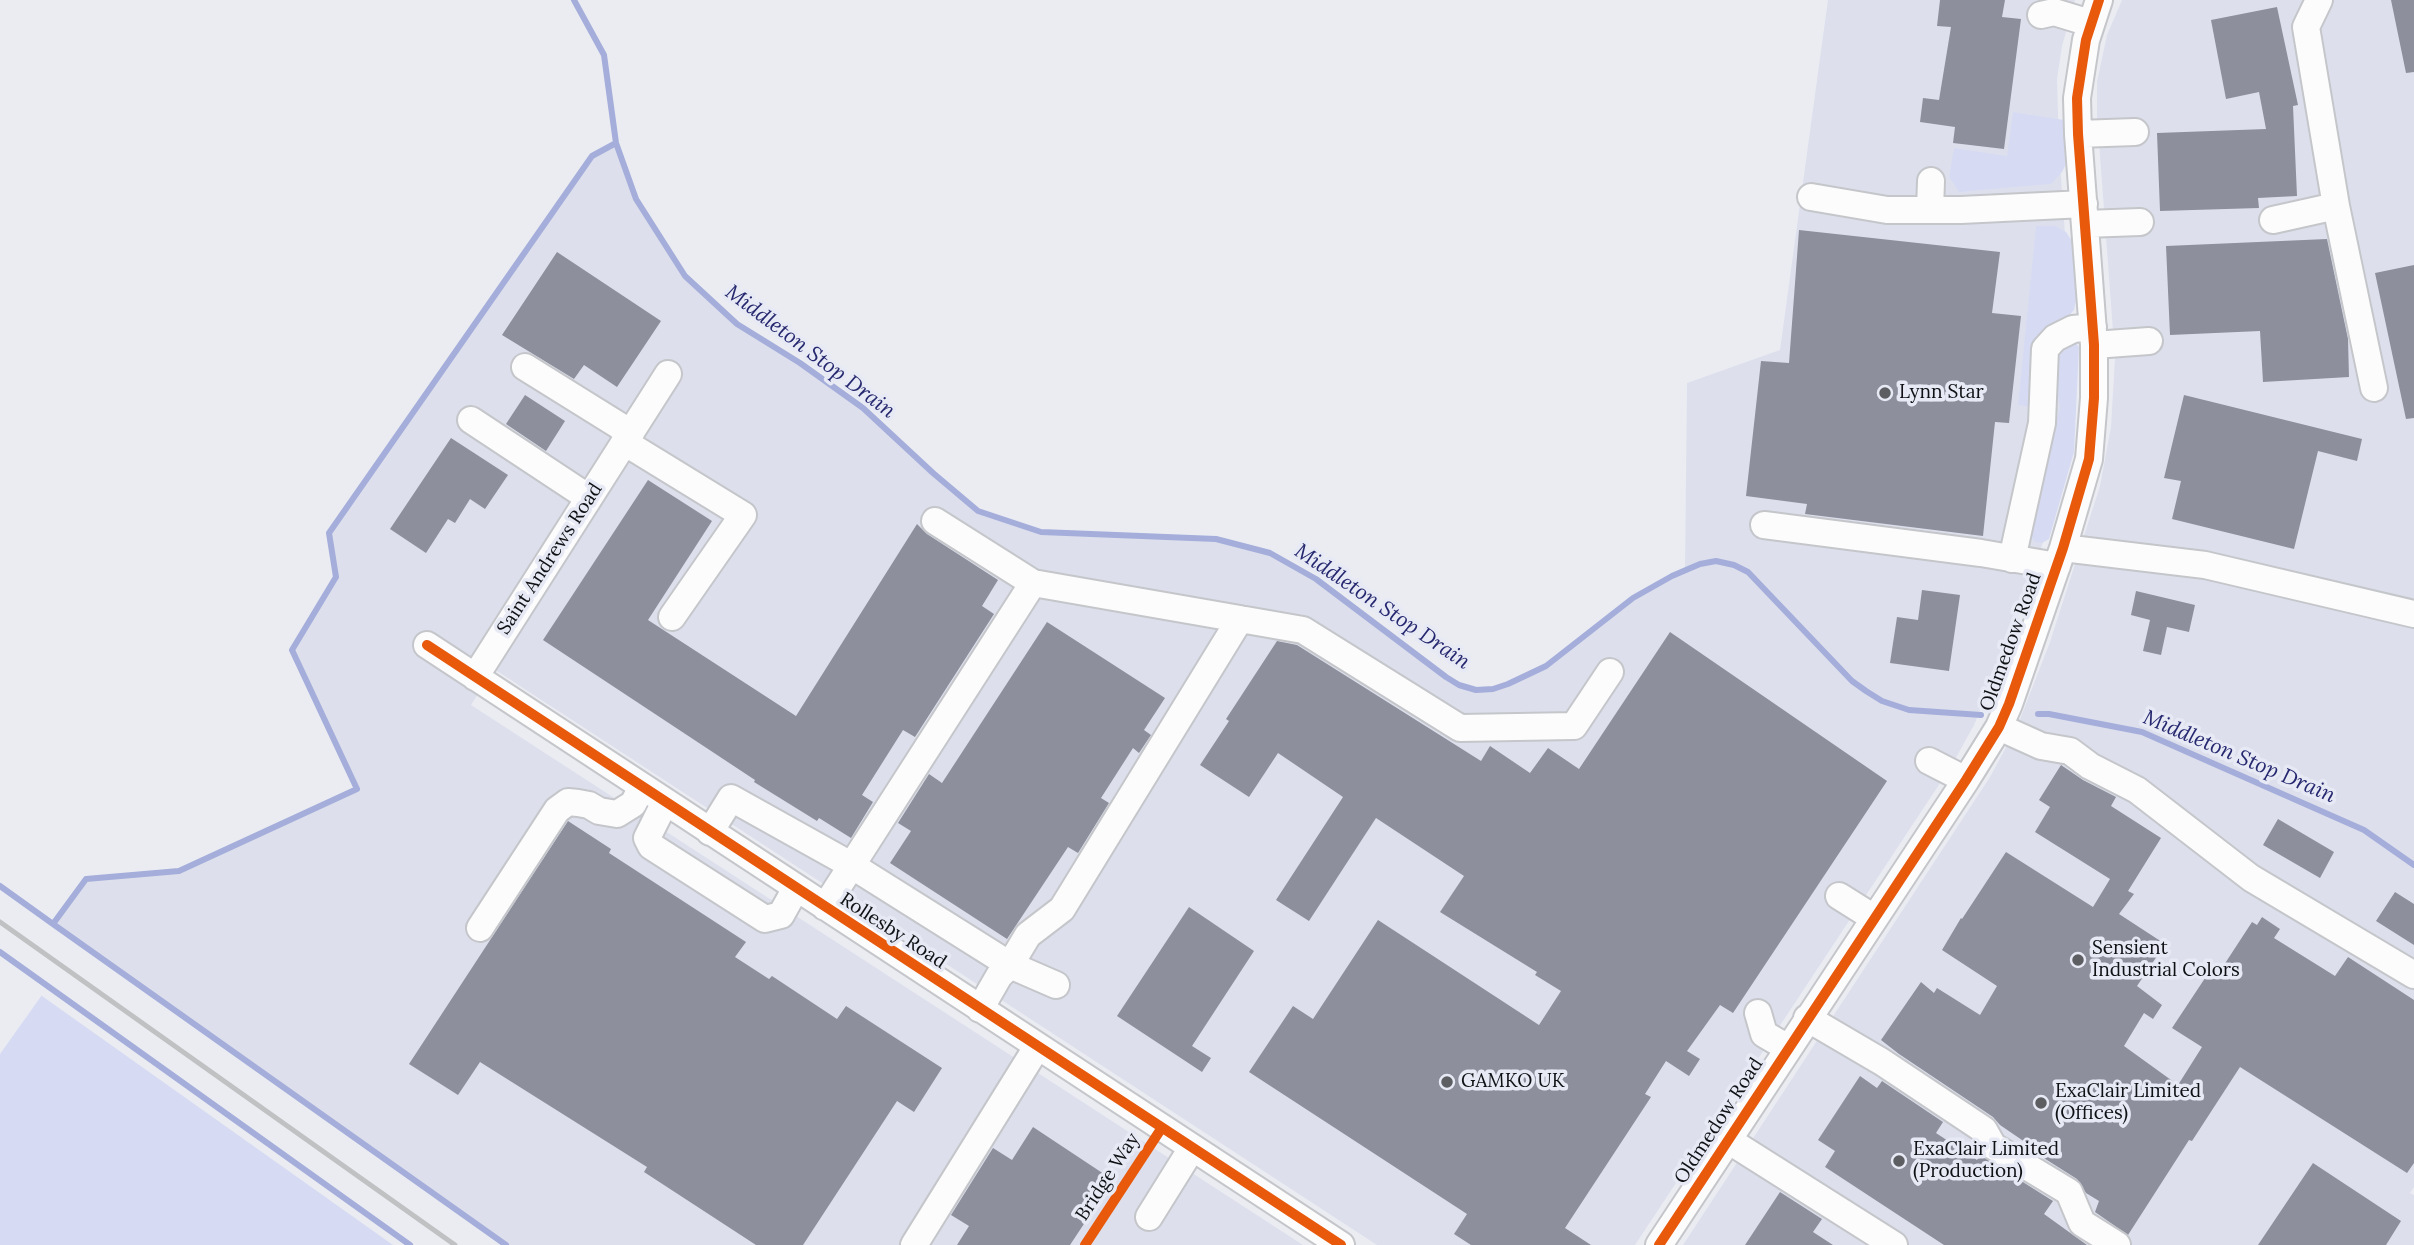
<!DOCTYPE html>
<style>
body{margin:0}
canvas{display:block;background:#eaecf2}
</style>
<canvas width="2414" height="1245"></canvas>
<script>
const context = document.querySelector('canvas').getContext('2d');
context.lineJoin = 'round';
function fillPath(path, color) { context.fillStyle = color; context.fill(path, 'evenodd'); }
const poly = rows => new Path2D(rows.map(r => 'M' + r).join(''));
function trace(path, color, width, dash) { context.strokeStyle = color; context.lineWidth = width; context.lineCap = dash ? 'butt' : 'round'; context.setLineDash(dash || []); context.stroke(path); }
function label(font, color, halo, rows, align = 'center') {
  context.font = font + ' Lora,serif'; context.lineWidth = 7; context.setLineDash([]); context.textBaseline = 'middle'; context.strokeStyle = halo; context.fillStyle = color; for (const [text, x, y, turn = 0] of rows) {
    context.save(); context.translate(x, y); context.rotate((+turn || 0) * Math.PI / 180); context.textAlign = isNaN(turn) ? turn : align; if (halo) context.strokeText(text, 0, 0); context.fillText(text, 0, 0); context.restore();
  }
}
fillPath(poly([
 [1828,0,2075,0,2062,46,2057,79,2059,148,2073,349,2046,534,2004,653,1974,725,1952,765,1635,1245,1377,1245,494,669,471,705,1303,1245,506,1245,53,924,86,879,179,871,357,789,292,650,336,577,329,533,592,156,616,143,636,199,685,276,737,324,800,363,863,408,933,473,978,511,1041,532,1216,539,1270,553,1316,579,1446,677,1459,685,1476,690,1493,689,1508,684,1546,666,1633,598,1685,570,1687,383,1780,350],
 [2122,0,2414,0,2414,1187,2410,1193,2414,1195,2414,1245,1683,1245,1990,777,2017,727,2050,642,2100,486,2111,427,2115,358,2097,115,2097,82,2107,35]
]), '#dde0ec');
fillPath(poly([
 [2013,112,2064,120,2065,166,2062,172,2051,184,1959,192,1949,177,1954,148,2007,156],
 [2036,226,2055,226,2066,232,2072,241,2076,301,2074,310,2065,320,2038,338,2031,351,2029,407,2018,405],
 [2076,343,2079,347,2074,452,2049,539,2042,543,2035,542,2030,535,2060,407,2054,370,2058,357,2068,345],
 [42,995,42,996,393,1245,0,1245,0,1054]
]), '#d6dbf3');
trace(poly([
 [574,0,604,55,616,143,636,199,685,276,737,324,800,363,863,408,933,473,978,511,1041,532,1216,539,1270,553,1316,579,1446,677,1459,685,1476,690,1493,689,1508,684,1546,666,1633,598,1672,576,1700,564,1716,561,1734,565,1748,572,1852,681,1866,691,1882,701,1909,710,1981,715],
 [2038,714,2049,714,2142,732,2364,830,2414,865],
 [0,886,53,924],
 [0,952,410,1245],
 [506,1245,53,924,86,879,179,871,357,789,292,650,336,577,329,533,592,156,616,143]
]), '#a5aeda', 6);
fillPath(poly([
 [1940,0,2005,0,2002,17,2021,19,2004,149,1953,143,1955,127,1920,122,1923,98,1939,100,1951,27,1937,26],
 [2391,0,2414,0,2414,72,2406,73],
 [2277,7,2298,105,2293,106,2297,196,2258,198,2259,208,2160,211,2157,133,2266,129,2259,92,2226,99,2211,20],
 [1799,230,2000,252,1992,313,2021,316,2009,423,1995,422,1983,536,1805,514,1807,504,1746,496,1761,361,1789,363],
 [2327,239,2348,339,2349,377,2263,382,2260,331,2170,335,2166,246],
 [557,252,661,321,617,387,584,365,574,379,502,335],
 [2414,265,2414,418,2406,419,2375,273],
 [525,395,565,421,546,451,506,424],
 [2184,395,2362,439,2357,461,2318,451,2294,549,2172,519,2181,481,2164,478],
 [451,438,508,475,485,509,470,499,455,523,448,519,426,553,390,529],
 [648,480,712,521,648,620,796,716,917,524,927,534,998,580,982,606,994,614,915,737,903,730,862,795,873,802,851,838,819,818,817,821,754,782,755,780,543,640],
 [1922,590,1960,595,1949,671,1890,663,1897,617,1918,620],
 [2136,591,2195,605,2189,632,2167,627,2161,655,2143,651,2150,620,2131,615],
 [1047,622,1165,698,1144,730,1151,735,1139,753,1133,748,1101,798,1109,803,1078,853,1068,847,1007,939,890,863,911,831,898,823,929,774,942,783],
 [1670,632,1887,781,1733,1013,1720,1005,1687,1051,1700,1059,1689,1076,1666,1061,1645,1094,1651,1097,1565,1228,1591,1245,1471,1245,1454,1234,1467,1214,1249,1072,1293,1006,1313,1019,1378,920,1539,1025,1561,991,1535,975,1537,972,1440,912,1464,876,1376,818,1309,921,1276,900,1343,797,1278,753,1249,797,1200,765,1229,721,1226,719,1277,641,1297,645,1481,761,1490,746,1530,773,1548,748,1579,769],
 [2061,765,2083,780,2116,797,2111,806,2161,838,2128,891,2134,894,2119,914,2165,944,2137,986,2162,1005,2153,1019,2144,1013,2124,1046,2178,1085,2202,1047,2172,1028,2215,963,2222,968,2252,922,2257,925,2262,917,2280,929,2274,938,2335,976,2348,957,2414,1000,2414,1163,2407,1173,2240,1067,2192,1141,2189,1140,2128,1235,2095,1212,2099,1201,2086,1193,2077,1179,2039,1155,2041,1153,2000,1125,1993,1117,1899,1054,1881,1040,1921,982,1934,993,1937,988,1980,1015,1997,986,1942,950,1961,918,1962,919,2006,852,2093,907,2110,879,2035,832,2050,807,2039,800],
 [2278,819,2334,852,2320,878,2263,845],
 [568,821,611,849,609,853,746,942,735,957,769,979,772,976,837,1019,846,1006,942,1068,914,1112,897,1101,803,1245,756,1245,644,1172,647,1167,480,1062,458,1095,409,1064],
 [2395,892,2414,904,2414,945,2376,921],
 [1189,907,1254,951,1192,1046,1211,1058,1202,1072,1117,1016],
 [1860,1076,1877,1088,1882,1081,1943,1122,1936,1133,1977,1160,1980,1155,2053,1201,2044,1214,2087,1245,1944,1245,1825,1167,1835,1151,1818,1140],
 [1033,1127,1113,1180,1070,1245,957,1245,969,1226,951,1215,993,1148,1012,1160],
 [2313,1163,2401,1221,2386,1245,2258,1245],
 [1780,1192,1822,1219,1813,1232,1833,1245,1745,1245]
]), '#8d8f9c');
const minor = poly([
 [2319,0,2306,27,2336,206,2374,388],
 [2041,15,2054,12,2090,23],
 [2078,134,2135,132],
 [1811,197,1887,210,1961,210,2084,204],
 [1930,210,1931,181],
 [2273,220,2336,206],
 [2085,224,2140,222],
 [2094,345,2149,341],
 [525,367,631,433],
 [471,420,589,498],
 [624,442,743,515,672,617],
 [935,521,1033,583,1303,630,1460,728,1574,726,1610,672],
 [1764,525,1981,553,2057,566],
 [2063,548,2205,565,2414,614],
 [2012,559,2042,423,2045,349,2055,338,2073,329,2093,327],
 [427,645,1341,1245],
 [475,677,668,374],
 [1999,727,2041,746,2070,751,2090,766,2137,790,2251,878,2414,975],
 [1929,761,1966,780],
 [665,802,647,838,651,846,765,919,781,915,796,888],
 [710,832,731,798,851,865,1010,965,1028,935,1062,909,1240,619],
 [1839,896,1874,918],
 [825,907,1033,583],
 [480,928,557,810,568,802,578,803,589,805,599,811,617,814,633,804,642,787],
 [980,1009,999,976,1010,965,1056,985],
 [1758,1013,1764,1034,1788,1048],
 [1807,1018,1882,1062,1984,1130,1993,1146,2069,1192,2082,1223,2117,1245],
 [1728,1140,1894,1245],
 [1149,1217,1192,1148],
 [914,1245,1037,1047],
 [1659,1245,1966,780,1999,727,2009,704,2063,548,2089,459,2094,398,2094,345,2078,134,2077,98,2086,40,2099,0]
]);
trace(minor, '#c4c6ca', 30);
trace(minor, '#fcfcfd', 26);
trace(poly([
 [0,922,455,1245]
]), '#c0c1c2', 5);
trace(poly([
 [427,645,1341,1245],
 [1085,1245,1161,1129],
 [1659,1245,1966,780,1999,727,2009,704,2063,548,2089,459,2094,398,2094,345,2078,134,2077,98,2086,40,2099,0]
]), '#e8590c', 10);
for (const [x, y, r, color] of [
 [1885,393,7,"#5c5e62"],
 [2078,960,7,"#5c5e62"],
 [1447,1082,7,"#5c5e62"],
 [2041,1103,7,"#5c5e62"],
 [1899,1161,7,"#5c5e62"]
]) { const dot = new Path2D(); dot.arc(x, y, r, 0, 2 * Math.PI); context.fillStyle = color; context.fill(dot); trace(dot, '#e7eaf5', 2.5); }
label('19px', '#101115', '#e7eaf5', [
 ["Lynn Star",1899,393],
 ["Sensient",2092,949],
 ["Industrial Colors",2092,971],
 ["GAMKO UK",1461,1082],
 ["ExaClair Limited",2055,1092],
 ["(Offices)",2055,1114],
 ["ExaClair Limited",1913,1150],
 ["(Production)",1913,1172]
], 'left');
label('19px', '#101115', '#e7eaf5', [
 ["Saint Andrews Road",550,559,-57],
 ["Oldmedow Road",2011,642,-70],
 ["Rollesby Road",893,931,33],
 ["Oldmedow Road",1719,1121,-57],
 ["Bridge Way",1108,1177,-57]
]);
label('italic 21px', '#26286f', '#e7eaf5', [
 ["Middleton Stop Drain",810,352,37],
 ["Middleton Stop Drain",1382,607,34],
 ["Middleton Stop Drain",2239,757,23]
]);
</script>
